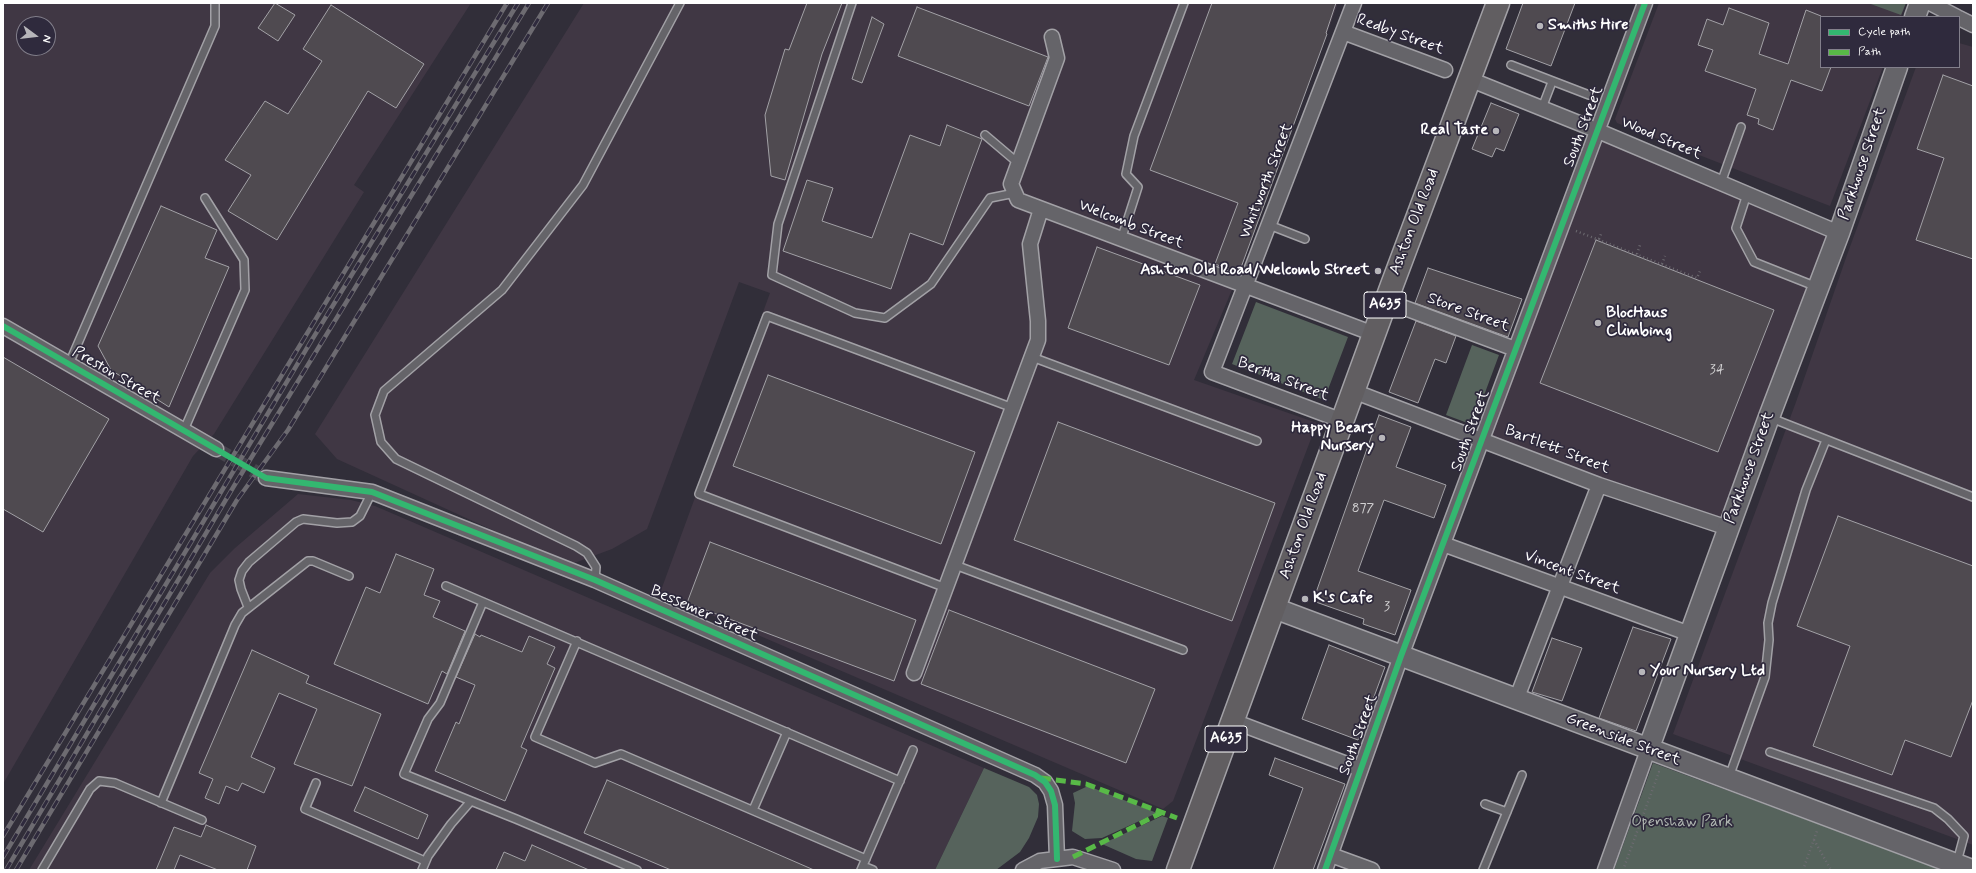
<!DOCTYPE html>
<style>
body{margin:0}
#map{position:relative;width:1976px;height:873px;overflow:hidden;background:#312e39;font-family:Mynerve,sans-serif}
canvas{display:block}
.frame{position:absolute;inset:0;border:4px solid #fff;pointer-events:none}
.legend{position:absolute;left:1820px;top:16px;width:140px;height:52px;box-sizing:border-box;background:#2f2a3d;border:1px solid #827f8b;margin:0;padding:5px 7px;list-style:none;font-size:12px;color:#fff}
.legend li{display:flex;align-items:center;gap:8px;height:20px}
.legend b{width:20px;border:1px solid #827f8b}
.north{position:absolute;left:16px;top:16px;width:40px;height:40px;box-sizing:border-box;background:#2f2a3d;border:1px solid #827f8b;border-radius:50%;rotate:105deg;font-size:11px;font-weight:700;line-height:16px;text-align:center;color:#fff}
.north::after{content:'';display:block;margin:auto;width:14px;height:18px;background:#b7b6ba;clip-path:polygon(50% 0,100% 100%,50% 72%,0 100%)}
</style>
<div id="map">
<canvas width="1976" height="873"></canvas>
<div class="frame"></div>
<ul class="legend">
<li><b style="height:5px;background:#33b770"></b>Cycle path</li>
<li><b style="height:5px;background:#58b947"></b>Path</li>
</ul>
<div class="north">N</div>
</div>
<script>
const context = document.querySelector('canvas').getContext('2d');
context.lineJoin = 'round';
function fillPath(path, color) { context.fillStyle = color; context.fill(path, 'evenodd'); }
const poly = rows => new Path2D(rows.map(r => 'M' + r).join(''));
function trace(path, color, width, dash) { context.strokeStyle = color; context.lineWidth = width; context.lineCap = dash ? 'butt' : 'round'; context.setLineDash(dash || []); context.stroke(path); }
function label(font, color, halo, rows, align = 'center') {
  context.font = font + ' Mynerve,sans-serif'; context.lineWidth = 3.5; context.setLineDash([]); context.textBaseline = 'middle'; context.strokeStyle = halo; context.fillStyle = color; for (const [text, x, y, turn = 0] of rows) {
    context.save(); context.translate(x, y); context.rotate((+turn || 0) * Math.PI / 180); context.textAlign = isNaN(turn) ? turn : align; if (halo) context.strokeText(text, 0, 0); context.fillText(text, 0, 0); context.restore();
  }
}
fillPath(poly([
 [3,3,471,3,354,185,364,192,214,434,193,456,3,784],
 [24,24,48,24,48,48,24,48],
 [584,3,1338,3,1239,273,1194,380,1317,423,1173,801,1163,809,660,593,770,293,739,282,647,529,612,549,569,565,337,459,315,434],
 [1659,3,1906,3,1901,17,1821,17,1821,67,1883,67,1830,206,1617,123,1615,119],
 [1959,43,1973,47,1973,845,1673,734,1796,402,1847,255,1916,67,1959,67],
 [1603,140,1832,233,1723,525,1486,439],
 [298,494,351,500,375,506,984,768,935,870,29,870,210,573,235,548]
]), '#403744');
fillPath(poly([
 [1868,3,1906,3,1901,15],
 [1256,302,1348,337,1324,400,1232,364],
 [1472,345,1499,355,1473,425,1446,415],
 [1653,763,1943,870,1614,870],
 [984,768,1029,787,1037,795,1039,804,1038,817,1029,838,1020,852,996,870,935,870],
 [1088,786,1157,813,1102,838,1085,839,1072,831,1075,803,1073,793],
 [1162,816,1168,818,1152,861,1136,859,1102,844]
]), '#56635c');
const building = poly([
 [275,3,295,15,278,41,258,28,275,3],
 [807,3,842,3,822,54,785,180,771,176,765,115,785,49,789,50,807,3],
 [1212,3,1336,3,1326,33,1327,34,1239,273,1215,264,1238,203,1150,170,1212,3],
 [1523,3,1575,3,1551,66,1506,49,1523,3],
 [331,5,424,64,396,108,368,91,277,240,228,211,251,175,225,160,265,101,288,114,322,61,303,49,331,5],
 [917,7,1048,57,1029,106,898,56,917,7],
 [1729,8,1769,23,1759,54,1788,64,1806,10,1821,16,1821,67,1831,67,1822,91,1791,80,1773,130,1758,124,1759,119,1747,115,1756,89,1705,71,1713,50,1698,45,1707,19,1723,25,1729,8],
 [872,17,884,24,862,83,852,79,872,17],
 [1943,75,1973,86,1973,259,1916,240,1944,158,1917,149,1943,75],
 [1491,103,1519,114,1504,151,1496,148,1492,157,1472,149,1491,103],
 [947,125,982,139,943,245,910,233,891,289,783,251,807,180,833,188,822,221,872,238,910,135,940,146,947,125],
 [161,206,217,230,205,258,229,267,169,407,111,370,98,346,161,206],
 [1596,240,1774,310,1718,452,1540,383,1596,240],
 [1097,247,1200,285,1169,365,1068,328,1097,247],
 [1428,268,1522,299,1508,337,1415,303,1428,268],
 [1416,321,1456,336,1446,363,1435,359,1418,403,1389,392,1416,321],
 [3,357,109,419,43,532,3,509,3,357],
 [768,375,975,452,941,544,733,466,768,375],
 [1379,415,1411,427,1396,467,1446,485,1434,518,1384,500,1358,571,1411,590,1395,635,1363,624,1364,619,1313,601,1379,415],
 [1058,422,1275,503,1232,621,1014,540,1058,422],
 [1838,516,1973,566,1973,700,1951,757,1905,740,1892,775,1813,746,1850,646,1797,626,1838,516],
 [710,542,916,620,894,681,687,603,710,542],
 [396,554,434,569,424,595,440,601,433,617,465,631,447,674,442,671,428,704,334,664,366,587,380,593,396,554],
 [949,610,1155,689,1126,763,921,684,949,610],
 [1633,627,1671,639,1636,731,1599,718,1633,627],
 [475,634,480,637,481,635,522,652,529,636,555,647,547,664,555,668,521,747,527,750,505,801,435,771,456,722,459,724,475,685,456,677,475,634],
 [1552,638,1582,648,1562,701,1532,692,1552,638],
 [1329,645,1385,667,1358,740,1302,719,1329,645],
 [252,650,309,676,306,683,381,714,352,786,294,764,317,709,279,693,251,757,275,768,264,793,242,783,238,791,226,786,219,804,205,798,213,779,199,773,252,650],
 [1275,758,1345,784,1313,870,1273,870,1303,788,1269,775,1275,758],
 [607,780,814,870,671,870,584,833,607,780],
 [365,787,428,815,418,839,354,811,365,787],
 [206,825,256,846,247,870,218,870,180,855,174,870,156,870,174,827,201,837,206,825],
 [532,845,589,870,496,870,504,852,525,861,532,845]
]);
fillPath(building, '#4f4a50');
trace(building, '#a2a1a6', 1);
trace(poly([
 [216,449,266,478]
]), '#46434d', 14, [14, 7]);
const lane = poly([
 [852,3,778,224,772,275,855,313,885,318,931,284,990,198,1015,193],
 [1511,65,1589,95],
 [1542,108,1552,82],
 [985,135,1018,163],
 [1721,183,1741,127],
 [1747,194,1736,228,1754,262,1817,287],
 [1269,225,1305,239],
 [1121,240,1138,187,1126,174,1134,136,1184,3],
 [1032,357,1257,441],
 [69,364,215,26,215,3],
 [1771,418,1973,497],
 [184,430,245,290,244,260,205,198],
 [955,565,1183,650],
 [595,580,596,567,587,553,576,546,396,459,381,442,375,415,384,391,502,290,583,185,680,3],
 [446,586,900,781],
 [946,588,699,494,767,316,1013,408],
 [248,607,241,589,239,580,242,571,249,562,296,522,303,519,337,523,352,522,360,516,372,492],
 [577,641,535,737,595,763,621,754,866,859],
 [1770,752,1934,808,1948,819,1964,836,1957,862],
 [1729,777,1765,677,1769,640,1768,623,1772,603,1806,490,1826,440],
 [316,783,305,809,425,861],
 [471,801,404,774,428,719,440,703,483,602],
 [161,803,235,625,242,613,308,561,313,561,349,576],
 [1485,804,1507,812],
 [753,810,787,732],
 [863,866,873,870],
 [42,870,90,789,99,781,115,783,202,820],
 [422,870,428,856,451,824,471,801,516,819,637,870],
 [861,870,913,750],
 [1483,870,1522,775]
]);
const street = poly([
 [1930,3,1957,17],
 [1959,18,1973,25],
 [1343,32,1445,70],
 [1052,37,1057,58,1011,184,1018,200,1374,334],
 [1469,79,1596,130,1839,233],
 [1386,301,1515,349],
 [3,326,216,449],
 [1353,391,1599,485,1728,528],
 [1343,421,1212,372,1354,3],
 [266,478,372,492,595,580,1035,775,1045,782,1051,791,1055,805,1057,859],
 [1443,544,1690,634],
 [914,673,1038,340,1038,321,1030,244,1041,209],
 [1516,700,1599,485],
 [1233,721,1360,769],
 [1331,855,1372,870],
 [1023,870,1040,861,1073,857,1113,870],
 [1325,870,1401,656,1645,3],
 [1605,870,1648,750]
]);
const secondary = poly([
 [1915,17,1920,3],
 [1274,608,1972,870],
 [1648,750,1769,417,1839,233,1897,67]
]);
const highway = poly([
 [1178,870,1392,285,1498,3]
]);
trace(lane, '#a2a1a6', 10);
trace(street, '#a2a1a6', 17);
trace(secondary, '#a2a1a6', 23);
trace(highway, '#a2a1a6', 25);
trace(poly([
 [1576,231,1697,278,1700,271],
 [1599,239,1601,234],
 [1637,254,1640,245],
 [1662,264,1665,256],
 [1814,840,1831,870],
 [1623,870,1659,772,1661,773],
 [1803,870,1817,831]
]), '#6d6b71', 2.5, [1, 3]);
trace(lane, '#656469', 7);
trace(street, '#656469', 14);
trace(secondary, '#656469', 20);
trace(highway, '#615e61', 22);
const rail = poly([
 [3,836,507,3],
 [3,857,310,343,518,3],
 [6,870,234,486,529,3],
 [16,870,237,500,288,430,548,3]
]);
trace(rail, '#6d6b71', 4.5);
trace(rail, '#2f2a3d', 3, [9]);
trace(poly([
 [1041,778,1086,784,1177,818],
 [1073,857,1161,813]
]), '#58b947', 5, [10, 5]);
trace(poly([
 [3,326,266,478,372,492,595,580,1035,775,1045,782,1051,791,1055,805,1057,859],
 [1325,870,1401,656,1645,3]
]), '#33b770', 6);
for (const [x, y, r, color] of [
 [1540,26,4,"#b7b6ba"],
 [1496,131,4,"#b7b6ba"],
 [1378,271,4,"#b7b6ba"],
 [1598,323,4,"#b7b6ba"],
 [1382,438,4,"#b7b6ba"],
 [1305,599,4,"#b7b6ba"],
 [1642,672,4,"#b7b6ba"]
]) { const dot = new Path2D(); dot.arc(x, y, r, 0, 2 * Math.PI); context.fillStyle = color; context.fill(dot); trace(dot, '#2f2a3d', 1.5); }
label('14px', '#d3d2d3', null, [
 ["34",1717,370],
 ["877",1363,509],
 ["3",1387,607]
]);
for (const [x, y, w] of [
 [1385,305,42],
 [1226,739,42]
]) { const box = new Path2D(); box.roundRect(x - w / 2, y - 13, w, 26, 3); context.fillStyle = '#2f2a3d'; context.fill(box); trace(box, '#fff', 1); }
label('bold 15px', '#fff', null, [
 ["A635",1385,305],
 ["A635",1226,739]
]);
label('bold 16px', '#fff', '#2f2a3d', [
 ["Smiths Hire",1548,26],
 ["Real Taste",1488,131,"right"],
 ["Ashton Old Road/Welcomb Street",1370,271,"right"],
 ["BlocHaus",1606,314],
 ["Climbing",1606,332],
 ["Happy Bears",1374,429,"right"],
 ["Nursery",1374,447,"right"],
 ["K's Cafe",1313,599],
 ["Your Nursery Ltd",1650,672]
], 'left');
label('16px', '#fff', '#2f2a3d', [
 ["Redby Street",1400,35,20],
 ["South Street",1584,127,-69],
 ["Wood Street",1661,139,23],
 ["Parkhouse Street",1863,164,-71],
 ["Whitworth Street",1267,181,-69],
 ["Ashton Old Road",1415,222,-69],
 ["Welcomb Street",1131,225,21],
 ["Store Street",1468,313,20],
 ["Preston Street",116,376,30],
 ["Bertha Street",1283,380,21],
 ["South Street",1471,431,-70],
 ["Bartlett Street",1557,450,21],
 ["Parkhouse Street",1750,468,-70],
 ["Ashton Old Road",1304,526,-70],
 ["Vincent Street",1572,573,20],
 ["Bessemer Street",704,614,24],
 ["South Street",1359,735,-70],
 ["Greenside Street",1623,740,21]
]);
label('16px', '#aeb5b0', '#2f2a3d', [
 ["Openshaw Park",1682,823]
]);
</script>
